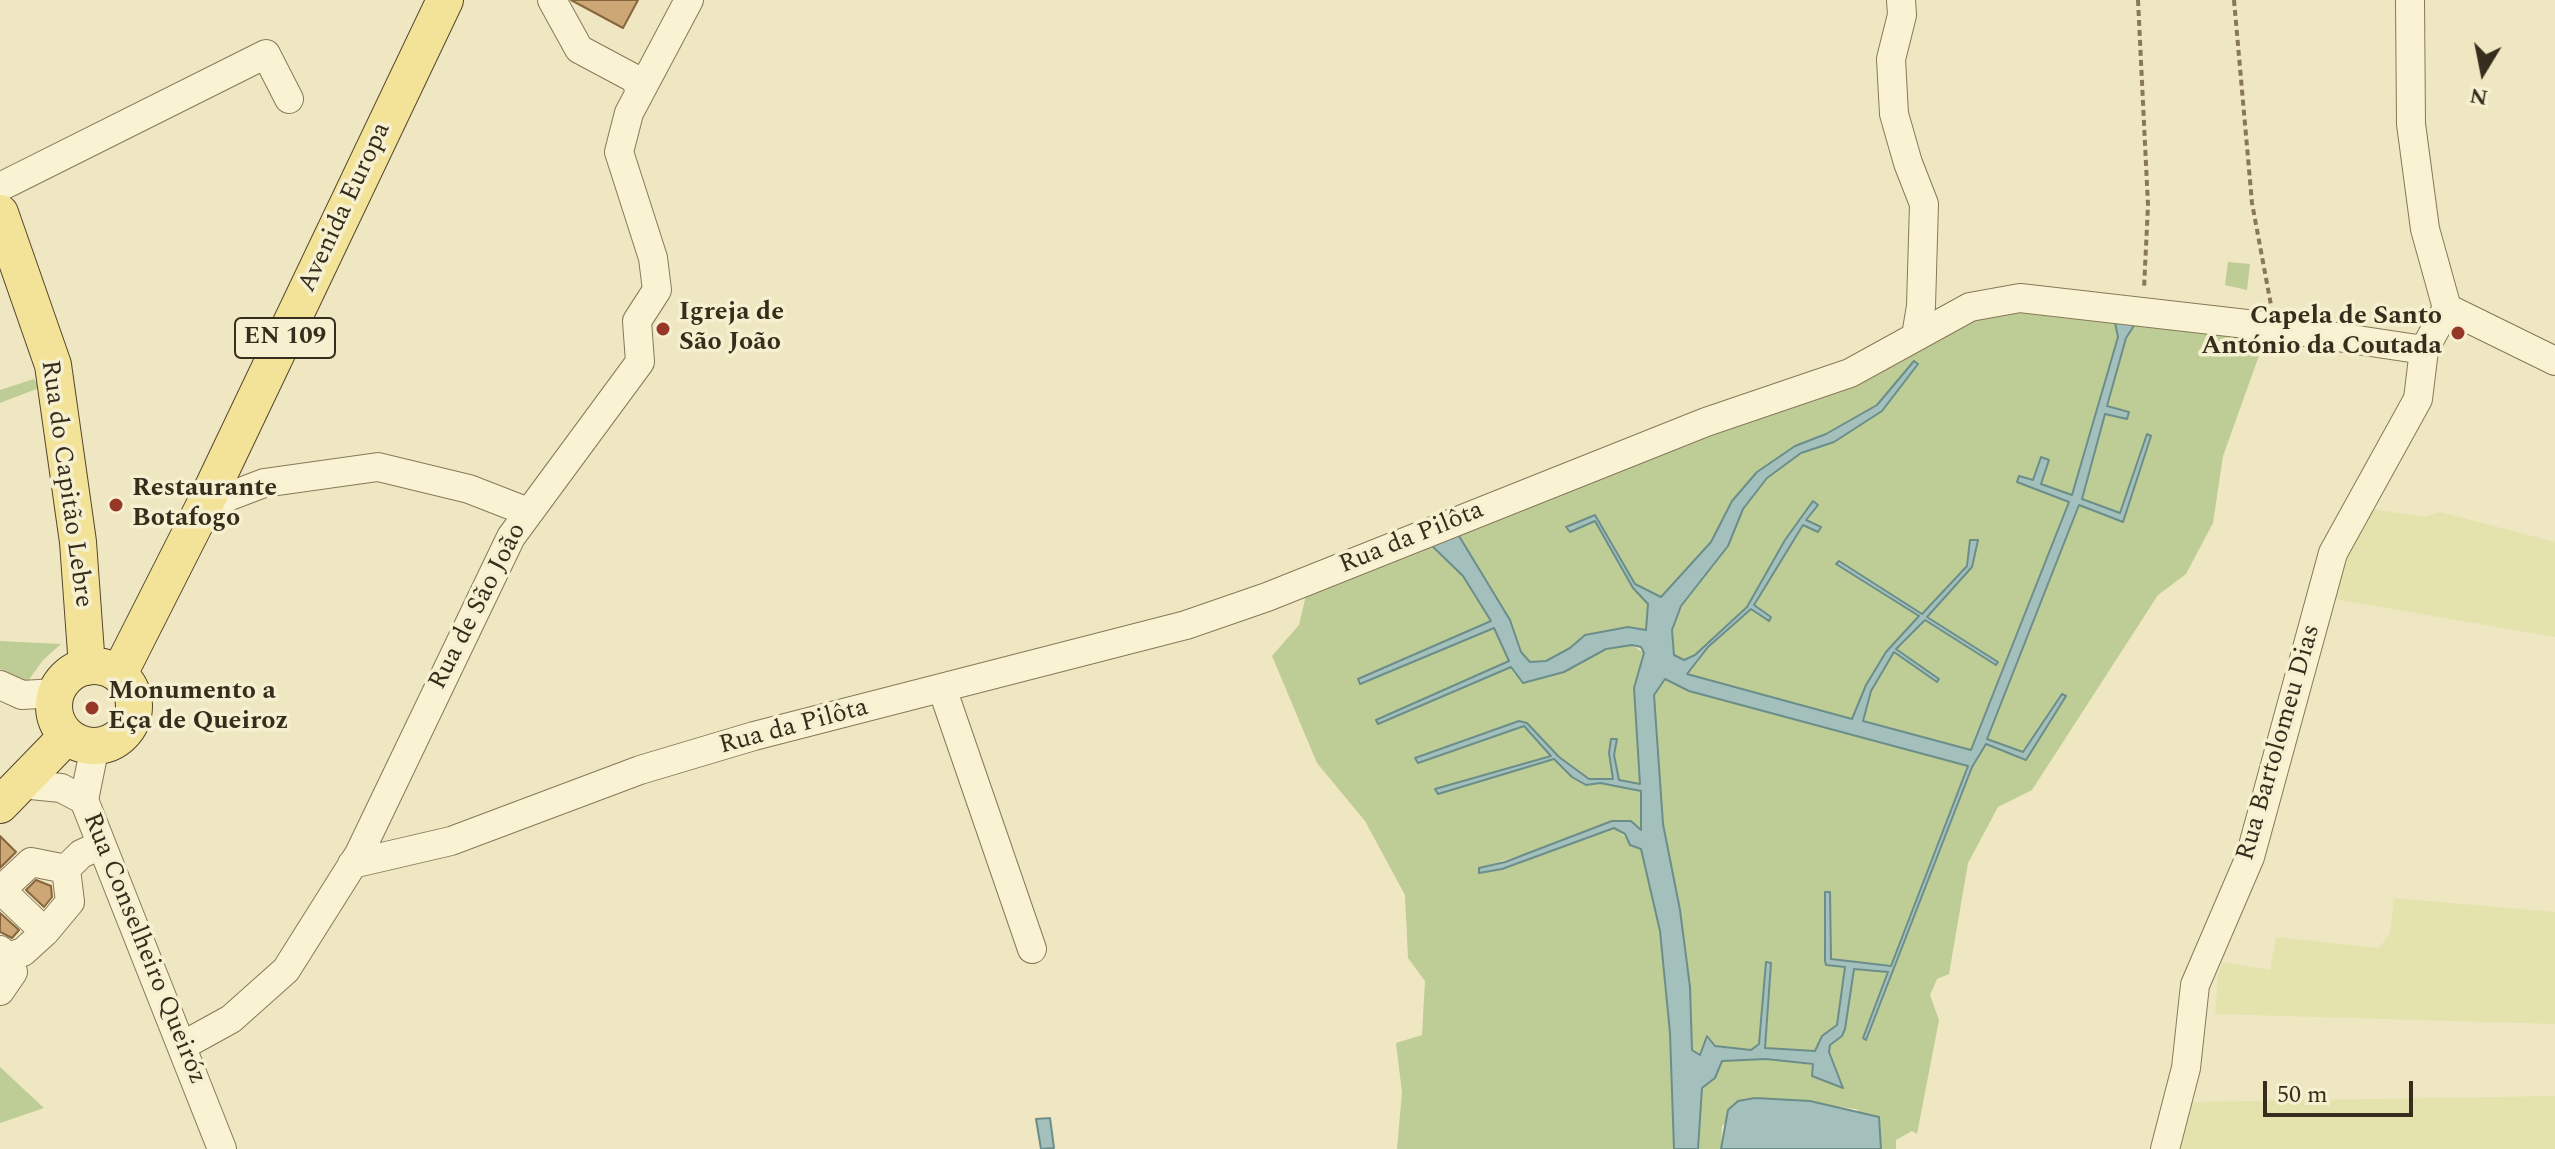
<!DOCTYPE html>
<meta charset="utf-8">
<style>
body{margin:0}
#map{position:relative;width:2555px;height:1149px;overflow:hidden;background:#eee7c1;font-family:Spectral,serif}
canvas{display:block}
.north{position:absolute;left:2443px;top:32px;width:80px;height:80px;-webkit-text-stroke:6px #f6f0d0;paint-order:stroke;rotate:190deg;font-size:22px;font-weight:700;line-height:32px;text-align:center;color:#372d1d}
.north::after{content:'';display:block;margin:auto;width:28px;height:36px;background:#372d1d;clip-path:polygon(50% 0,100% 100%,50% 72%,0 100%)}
.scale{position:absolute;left:2263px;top:1081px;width:150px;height:36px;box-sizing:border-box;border:4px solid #372d1d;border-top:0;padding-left:10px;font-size:24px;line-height:28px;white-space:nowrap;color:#372d1d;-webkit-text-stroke:6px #f6f0d0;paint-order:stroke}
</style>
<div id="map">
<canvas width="2555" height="1149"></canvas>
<div class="north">N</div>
<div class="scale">50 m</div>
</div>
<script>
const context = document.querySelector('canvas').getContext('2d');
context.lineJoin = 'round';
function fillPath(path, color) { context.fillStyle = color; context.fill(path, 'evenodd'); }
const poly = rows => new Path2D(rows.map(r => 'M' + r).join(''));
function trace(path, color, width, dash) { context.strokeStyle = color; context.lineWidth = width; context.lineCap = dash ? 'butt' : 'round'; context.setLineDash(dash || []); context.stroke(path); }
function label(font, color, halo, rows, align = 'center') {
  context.font = font + ' Spectral,serif'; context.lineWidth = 7; context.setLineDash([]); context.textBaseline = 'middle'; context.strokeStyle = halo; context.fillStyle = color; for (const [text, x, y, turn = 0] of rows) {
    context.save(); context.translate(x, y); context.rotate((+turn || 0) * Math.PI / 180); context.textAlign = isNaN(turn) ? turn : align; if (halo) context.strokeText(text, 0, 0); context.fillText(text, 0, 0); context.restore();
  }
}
fillPath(poly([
 [2373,509,2423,517,2440,512,2555,542,2555,637,2334,599,2348,552],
 [2394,898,2555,912,2555,1024,2215,1014,2218,975,2223,962,2270,970,2276,937,2379,948,2390,933],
 [2555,1096,2555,1149,2177,1149,2189,1102]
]), '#e4e3ae');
fillPath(poly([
 [2228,262,2250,264,2247,290,2225,285],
 [2017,308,2114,318,2118,337,2072,495,2040,484,2049,460,2042,457,2033,481,2017,482,2069,501,1972,750,1863,722,1871,691,1894,652,1936,682,1939,679,1896,649,1925,619,1997,665,1998,662,1927,617,1972,567,1977,540,1970,540,1967,566,1922,614,1839,561,1837,565,1920,616,1886,652,1866,685,1852,719,1686,674,1708,647,1752,609,1769,621,1771,617,1754,606,1803,525,1819,531,1820,528,1806,520,1813,502,1785,540,1747,607,1695,655,1684,660,1674,655,1672,630,1681,606,1728,546,1743,509,1767,478,1801,453,1834,442,1882,411,1914,362,1877,405,1826,434,1795,446,1732,501,1711,542,1661,598,1635,584,1595,516,1566,527,1570,532,1595,520,1633,588,1648,604,1646,630,1628,627,1585,635,1570,648,1546,661,1530,662,1521,652,1510,620,1456,531,1975,318],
 [2137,321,2266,336,2223,456,2213,523,2186,574,2158,595,2032,790,1998,807,1968,863,1949,974,1937,979,1930,995,1939,1020,1917,1134,1912,1131,1896,1140,1896,1149,1881,1149,1881,1133,1856,1109,1755,1098,1722,1126,1721,1149,1698,1149,1702,1088,1715,1078,1721,1061,1766,1059,1814,1065,1837,1077,1829,1052,1830,1045,1842,1036,1845,1029,1854,969,1889,971,1863,1038,1866,1039,1972,767,1985,744,2026,760,2062,695,2023,752,1987,739,2079,505,2123,521,2151,436,2147,435,2120,514,2081,499,2105,413,2129,411,2107,406,2126,338],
 [34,379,39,388,0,403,0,390],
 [1426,540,1463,576,1491,621,1358,679,1360,684,1494,628,1509,661,1376,720,1512,667,1515,675,1589,657,1606,649,1632,645,1644,653,1634,688,1641,784,1619,780,1614,755,1617,739,1609,753,1614,779,1589,779,1559,757,1527,723,1518,726,1524,726,1552,756,1435,789,1554,759,1572,777,1586,784,1600,783,1641,791,1641,831,1631,821,1479,868,1479,872,1502,869,1614,828,1641,849,1660,931,1670,1033,1674,1149,1397,1149,1402,1092,1396,1043,1422,1035,1425,981,1408,958,1405,895,1365,821,1317,763,1272,656,1299,625,1308,587],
 [0,641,61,644,43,660,28,681,0,669],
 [1665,679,1689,691,1968,765,1891,966,1831,959,1830,893,1825,893,1825,962,1845,967,1837,1025,1822,1036,1815,1052,1765,1048,1771,963,1766,963,1759,1044,1751,1050,1715,1046,1708,1036,1700,1056,1692,1050,1690,987,1680,910,1663,824,1654,695],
 [0,1067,44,1108,0,1123]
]), '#becc95');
const water = poly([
 [2114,318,2137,321,2126,338,2107,406,2129,412,2127,419,2105,414,2082,499,2120,513,2147,434,2151,436,2123,522,2079,505,1987,739,2023,752,2062,694,2066,696,2026,760,1986,744,1972,767,1866,1040,1863,1038,1888,972,1854,969,1845,1029,1842,1036,1830,1045,1829,1052,1843,1088,1812,1076,1813,1064,1766,1059,1722,1061,1715,1078,1702,1088,1698,1149,1674,1149,1670,1033,1660,931,1641,849,1630,845,1625,834,1614,828,1502,869,1479,873,1479,868,1505,862,1612,821,1631,821,1641,830,1641,791,1600,783,1586,785,1572,777,1554,759,1438,794,1435,789,1551,756,1524,726,1418,763,1415,758,1519,721,1527,723,1559,757,1589,779,1613,779,1609,753,1611,739,1617,739,1614,755,1619,780,1640,784,1634,688,1644,653,1641,647,1632,645,1606,649,1564,672,1523,683,1511,667,1378,724,1376,720,1509,661,1494,628,1360,684,1358,679,1491,621,1463,576,1426,540,1456,531,1510,620,1521,652,1530,662,1546,661,1570,648,1585,635,1628,627,1646,630,1648,604,1633,588,1595,521,1570,532,1566,527,1595,515,1635,584,1661,597,1711,542,1732,501,1757,472,1795,446,1826,434,1877,405,1914,361,1918,364,1882,411,1834,442,1801,453,1767,478,1743,509,1728,546,1681,606,1672,630,1674,655,1684,660,1695,655,1747,607,1785,540,1813,501,1818,505,1806,520,1821,527,1818,532,1803,525,1754,605,1771,617,1769,621,1751,609,1708,647,1687,674,1852,719,1866,685,1886,652,1919,616,1836,564,1839,561,1922,614,1967,566,1970,540,1978,540,1972,567,1927,617,1998,662,1996,665,1925,620,1896,649,1939,679,1937,682,1894,652,1871,691,1863,721,1971,750,2069,502,2017,482,2019,476,2033,480,2041,457,2049,460,2041,484,2072,495,2118,337,2114,318],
 [1665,679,1689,691,1968,766,1891,966,1831,959,1830,892,1825,892,1825,961,1826,965,1845,967,1837,1025,1822,1036,1815,1051,1765,1048,1771,963,1766,962,1759,1044,1751,1050,1715,1046,1707,1036,1700,1055,1692,1050,1690,987,1680,910,1663,824,1654,695,1665,679],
 [1755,1098,1810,1101,1879,1117,1881,1149,1721,1149,1728,1110,1738,1101,1755,1098],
 [1050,1118,1054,1148,1041,1149,1036,1119,1050,1118]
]);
fillPath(water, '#a4c0bc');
trace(water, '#6b8e8b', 2);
const building = poly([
 [571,0,638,0,623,28,571,0],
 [0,836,16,852,0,868,0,836],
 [36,880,51,886,52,897,44,907,26,890,36,880],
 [0,913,19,930,12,938,0,932,0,913]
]);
fillPath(building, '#cda776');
trace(building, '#87663e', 2);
const minor = poly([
 [552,0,579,49,637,80,639,92],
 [1901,0,1902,15,1891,59,1894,114,1908,163,1924,204,1921,306,1916,336],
 [2410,0,2411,124,2425,229,2447,308],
 [0,187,266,54,289,99],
 [2447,308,2555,361],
 [204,506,264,483,378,467,469,489,528,512],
 [0,685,22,695,56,693],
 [942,688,1032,949],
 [95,746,84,800,222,1149],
 [21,784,61,788,84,800],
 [352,864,451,841,640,770,754,736,1186,625,1267,597,1706,422,1850,373,1970,307,2020,298,2264,326,2424,350,2447,308],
 [45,932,1,890,31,862,66,869],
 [0,950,8,957,23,952,45,932,70,902,66,869,81,854,101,845],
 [0,991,13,972,8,957],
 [182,1046,231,1019,286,970,359,854,511,537,640,362,637,321,657,290,653,258,619,152,629,113,689,0],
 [2165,1149,2186,1068,2195,985,2250,857,2333,553,2418,399,2424,350]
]);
const major = poly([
 [0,213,53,365,78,542,87,667],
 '54 706a40 40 0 1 1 80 0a40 40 0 1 1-80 0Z',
 [119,674,204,506,445,0],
 [0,805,67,736]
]);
trace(minor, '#887858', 30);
trace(major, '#55462d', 38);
trace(poly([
 [2138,0,2148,205,2144,289],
 [2234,0,2252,203,2271,305]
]), '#887858', 4, [6, 4]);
trace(minor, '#f9f3d4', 28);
trace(major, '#f2e398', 36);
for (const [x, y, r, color] of [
 [663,329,8,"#973728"],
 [2458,333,8,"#973728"],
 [116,505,8,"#973728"],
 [92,708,8,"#973728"]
]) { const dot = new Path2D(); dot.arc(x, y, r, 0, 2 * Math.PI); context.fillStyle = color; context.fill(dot); trace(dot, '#f6f0d0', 3); }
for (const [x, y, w] of [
 [285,338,100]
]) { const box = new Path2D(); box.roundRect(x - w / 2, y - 20, w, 40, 6); context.fillStyle = '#f6f0d0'; context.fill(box); trace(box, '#372d1d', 2); }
label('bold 24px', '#372d1d', null, [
 ["EN 109",285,338]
]);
label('26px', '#372d1d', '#f6f0d0', [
 ["Avenida Europa",346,208,-65],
 ["Rua do Capitão Lebre",65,484,82],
 ["Rua da Pilôta",1412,539,-22],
 ["Rua de São João",479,607,-63],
 ["Rua da Pilôta",794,728,-15],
 ["Rua Bartolomeu Dias",2280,743,-74],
 ["Rua Conselheiro Queiróz",143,949,68]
]);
label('bold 26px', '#372d1d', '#f6f0d0', [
 ["Igreja de",679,314],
 ["São João",679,344],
 ["Capela de Santo",2442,318,"right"],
 ["António da Coutada",2442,348,"right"],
 ["Restaurante",132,490],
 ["Botafogo",132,520],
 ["Monumento a",108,693],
 ["Eça de Queiroz",108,723]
], 'left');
</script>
